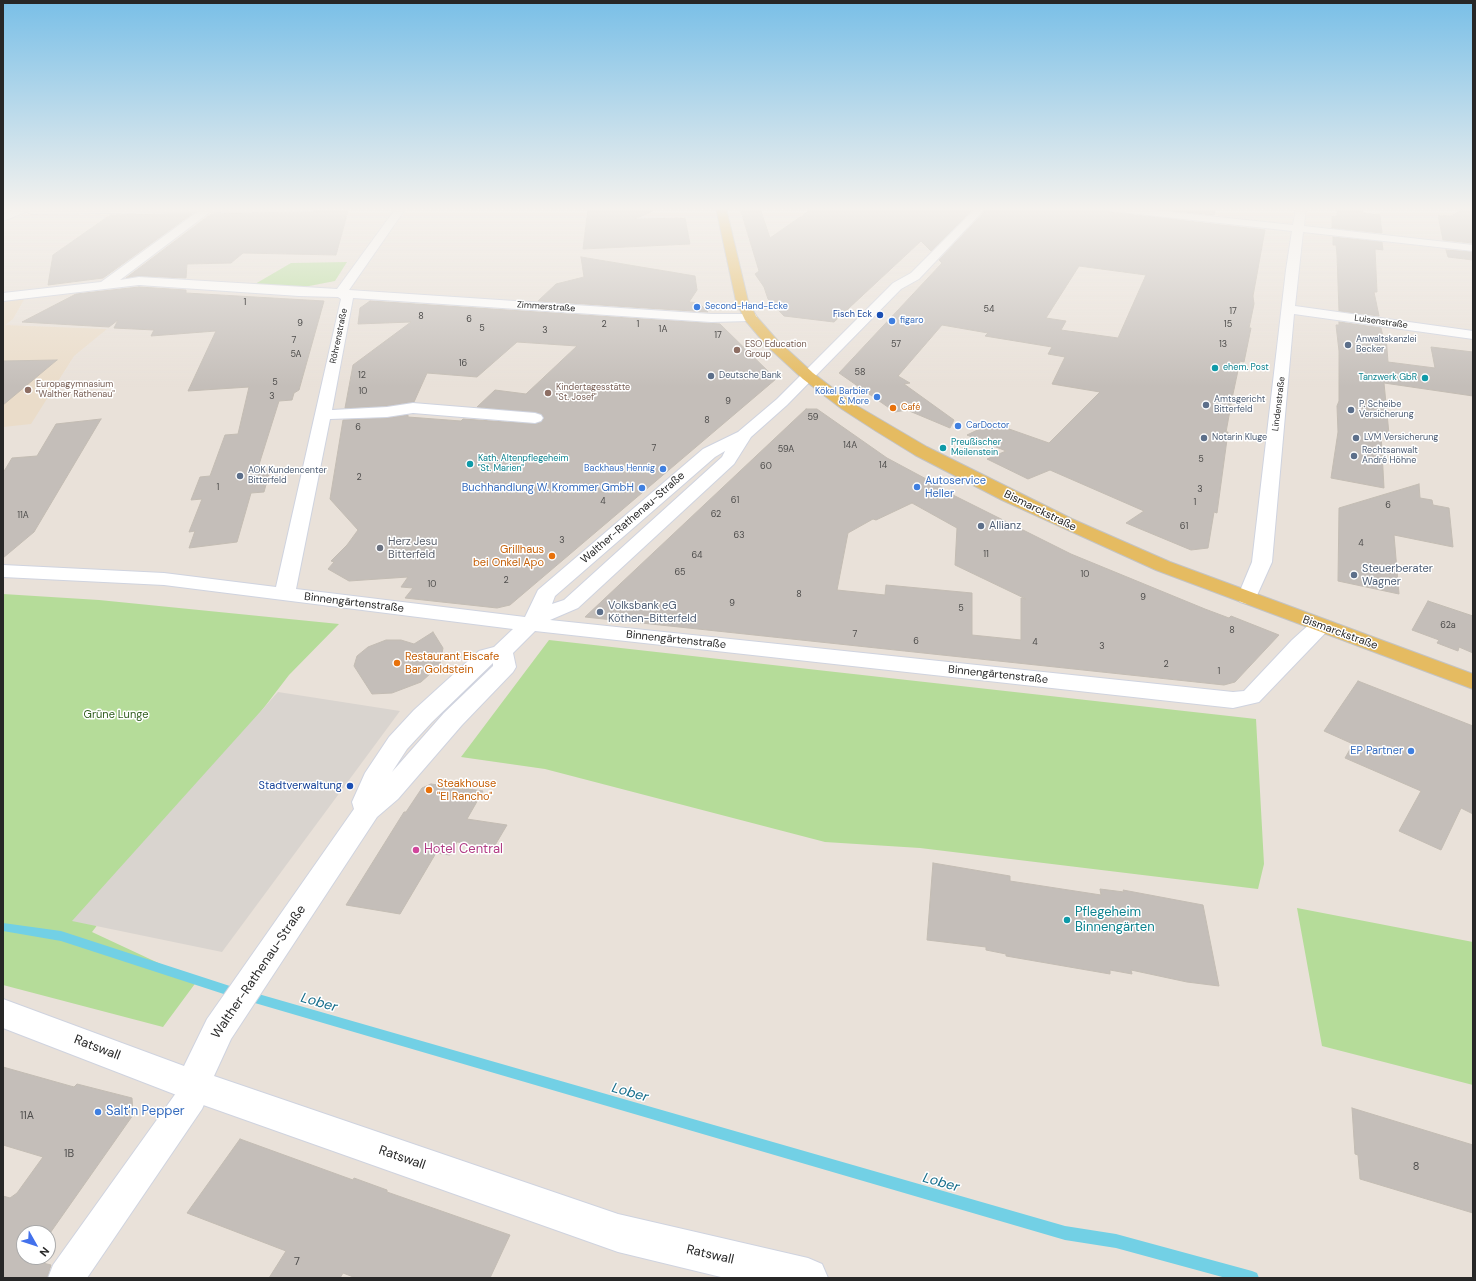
<!DOCTYPE html>
<meta charset="utf-8">
<style>
body{margin:0}
#map{position:relative;width:1476px;height:1281px;overflow:hidden;background:#e9e1d9;font-family:"DM Sans",sans-serif}
canvas{display:block}
.frame{position:absolute;inset:0;border:4px solid #272727;pointer-events:none}
.north{position:absolute;left:16px;top:1225px;width:40px;height:40px;box-sizing:border-box;background:#fff;border:1px solid #a9a9a9;border-radius:50%;rotate:129deg;font-size:11px;font-weight:700;line-height:16px;text-align:center;color:#272727}
.north::after{content:'';display:block;margin:auto;width:14px;height:18px;background:#4371ec;clip-path:polygon(50% 0,100% 100%,50% 72%,0 100%)}
</style>
<div id="map">
<canvas width="1476" height="1281"></canvas>
<div class="frame"></div>
<div class="north">N</div>
</div>
<script>
const context = document.querySelector('canvas').getContext('2d');
context.lineJoin = 'round';
function fillPath(path, color) { context.fillStyle = color; context.fill(path, 'evenodd'); }
const poly = rows => new Path2D(rows.map(r => 'M' + r).join(''));
function trace(path, color, width, dash) { context.strokeStyle = color; context.lineWidth = width; context.lineCap = dash ? 'butt' : 'round'; context.setLineDash(dash || []); context.stroke(path); }
function label(font, color, halo, rows, align = 'center') {
  context.font = font + ' "DM Sans",sans-serif'; context.lineWidth = 3; context.setLineDash([]); context.textBaseline = 'middle'; context.strokeStyle = halo; context.fillStyle = color; for (const [text, x, y, turn = 0] of rows) {
    context.save(); context.translate(x, y); context.rotate((+turn || 0) * Math.PI / 180); context.textAlign = isNaN(turn) ? turn : align; if (halo) context.strokeText(text, 0, 0); context.fillText(text, 0, 0); context.restore();
  }
}
fillPath(poly([
 [25,298,13,319,5,325,107,329,74,356,31,424,3,427,3,301]
]), '#eadcc9');
fillPath(poly([
 [347,262,335,281,304,287,255,284,291,263],
 [3,594,99,600,339,624,289,675,92,932,197,981,163,1027,3,985],
 [549,640,1256,719,1264,864,1258,889,920,848,825,842,545,769,461,757],
 [1297,908,1473,942,1473,1085,1322,1046]
]), '#b5dc99');
fillPath(poly([
 [278,692,400,711,222,952,72,921]
]), '#d9d4cf');
fillPath(poly([
 [3,923,61,931,236,988,240,989,242,993,240,997,236,998,61,941,3,931,3,923],
 [248,991,1065,1226,1116,1234,1252,1271,1257,1273,1259,1278,1226,1278,1116,1248,1065,1240,248,1001,244,1000,242,996,244,992,248,991]
]), '#72d0e5');
const building = poly([
 [588,208,659,208,635,219,685,218,690,244,583,249,588,208],
 [740,208,760,208,770,238,813,208,974,208,931,251,921,241,834,322,784,316,768,299,764,287,755,274,759,271,740,208],
 [988,208,1105,208,1111,212,1265,230,1253,296,1254,304,1249,328,1251,328,1244,362,1240,361,1233,394,1226,432,1228,432,1217,513,1214,512,1208,548,1191,550,1126,523,1144,511,1050,470,1028,479,987,459,1006,451,967,435,992,423,1049,443,1100,392,1052,384,1065,357,1048,354,1052,347,985,336,988,333,942,325,898,376,910,383,904,384,954,420,950,428,907,410,895,412,839,373,942,263,939,260,988,208],
 [1079,266,1146,275,1118,338,1061,330,1066,321,1046,318,1079,266],
 [1144,208,1216,208,1214,215,1144,208],
 [1337,208,1362,208,1363,213,1380,215,1382,233,1332,228,1332,216,1337,216,1337,208],
 [1465,208,1473,208,1473,243,1443,240,1438,215,1451,216,1465,208],
 [314,211,348,211,336,255,243,253,231,263,187,264,186,278,139,276,126,278,211,214,314,211],
 [154,214,192,214,103,278,48,285,53,255,110,215,154,214],
 [1333,237,1382,242,1383,250,1375,249,1377,292,1374,292,1379,316,1339,311,1337,255,1336,245,1333,245,1333,237],
 [1446,250,1473,252,1473,260,1448,257,1446,250],
 [581,257,695,276,697,290,689,302,699,303,708,312,538,301,556,284,584,277,581,257],
 [139,287,186,290,186,293,324,301,299,390,294,393,292,400,279,401,257,471,270,470,264,492,251,493,237,542,189,548,195,531,189,532,202,499,191,500,200,477,210,476,225,435,238,434,249,387,188,391,216,331,151,336,154,330,114,328,118,320,109,327,22,322,76,294,139,287],
 [370,301,720,324,776,379,510,605,497,608,405,598,413,588,401,587,408,577,349,581,328,569,334,562,331,561,347,545,358,530,330,499,343,420,387,418,408,415,408,417,461,421,463,419,535,424,541,422,544,419,541,414,477,407,495,390,526,394,577,346,517,342,477,377,427,373,414,402,387,406,345,408,353,365,411,322,358,324,360,308,370,301],
 [1339,322,1381,328,1383,336,1386,336,1388,362,1435,368,1431,347,1473,352,1473,396,1384,383,1389,434,1381,433,1384,488,1331,478,1338,432,1337,406,1339,401,1339,351,1336,325,1339,325,1339,322],
 [57,360,3,405,3,361,57,360],
 [806,409,817,409,887,458,943,488,941,489,1071,554,1205,609,1229,618,1231,616,1279,635,1235,682,1224,685,585,617,806,409],
 [912,503,957,528,955,565,1026,599,1021,598,1021,640,972,635,972,593,886,585,885,595,837,590,848,533,873,519,876,520,912,503],
 [101,419,34,532,3,558,3,473,12,458,37,456,56,424,101,419],
 [1419,484,1420,498,1432,500,1433,505,1449,508,1453,547,1394,535,1399,594,1338,581,1339,508,1419,484],
 [1428,601,1473,616,1473,653,1459,647,1458,651,1437,643,1439,640,1412,630,1428,601],
 [433,632,443,648,440,665,421,682,392,693,372,694,354,666,357,656,368,647,386,640,401,640,414,644,433,632],
 [1358,681,1473,726,1473,814,1461,808,1441,850,1399,831,1421,791,1345,758,1353,744,1324,731,1358,681],
 [431,784,483,791,467,819,507,825,494,847,457,842,450,855,436,853,400,914,346,905,404,812,406,812,422,788,431,784],
 [933,863,1010,876,1010,881,1101,895,1100,889,1124,892,1123,890,1203,905,1219,986,1187,982,1131,970,1132,974,1110,970,1110,974,1006,956,1006,954,986,950,986,947,927,940,933,863],
 [3,1067,74,1087,77,1084,132,1098,133,1115,48,1236,48,1233,24,1233,24,1257,33,1257,31,1260,51,1265,47,1278,3,1278,3,1196,10,1198,17,1193,43,1157,3,1145,3,1067],
 [1352,1108,1473,1145,1473,1213,1360,1179,1358,1155,1355,1154,1352,1108],
 [240,1139,353,1180,354,1178,387,1190,387,1192,510,1235,490,1278,356,1278,343,1273,340,1278,269,1278,286,1251,187,1213,240,1139]
]);
fillPath(building, '#c4beb9');
trace(building, '#c3bcb3', 1);
const pedestrian = poly([
 [192,1070,203,1075,208,1085,207,1098,202,1109,87,1278,48,1278,53,1265,176,1093,176,1085,181,1075,192,1070]
]);
const minor = poly([
 [19,208,317,208,312,211,210,212,120,280,139,277,337,289,396,208,406,208,349,290,711,314,755,314,757,317,750,321,711,322,353,298,332,410,387,407,413,403,535,413,541,415,543,418,541,421,535,423,413,413,387,417,330,419,296,589,525,617,538,590,703,449,738,432,777,399,893,283,911,273,976,208,986,208,919,279,901,289,787,405,751,437,734,464,578,608,550,620,1233,692,1244,691,1292,640,1313,621,1321,620,1329,621,1332,626,1259,702,1233,708,535,631,513,653,516,667,513,672,462,725,398,799,377,817,231,1039,214,1076,618,1214,808,1258,822,1264,828,1278,725,1278,618,1252,192,1101,3,1028,3,999,184,1066,207,1019,354,809,352,802,365,773,389,737,414,710,479,651,494,647,513,629,164,585,3,577,3,565,164,573,276,587,341,299,338,297,299,296,139,285,3,301,3,293,101,282,197,212,32,214,26,212,3,221,3,214,19,208],
 [725,451,722,457,564,600,552,604,555,596,715,457,725,451],
 [493,663,493,666,444,713,392,772,407,749,432,722,493,663],
 [1106,208,1134,208,1293,225,1296,208,1306,208,1304,226,1473,245,1473,251,1303,232,1295,306,1473,331,1473,339,1294,314,1272,562,1254,602,1247,604,1240,602,1237,598,1252,562,1286,270,1292,231,1111,211,1106,208]
]);
const primary = poly([
 [716,208,726,208,748,301,756,316,777,340,813,373,852,403,927,447,1072,519,1170,562,1473,674,1473,689,1156,570,1002,500,915,455,876,431,842,409,803,379,767,346,745,320,736,301,716,208]
]);
trace(pedestrian, '#cfd3df', 2);
trace(minor, '#cfd3df', 2);
trace(primary, '#c3c3c3', 2);
fillPath(pedestrian, '#fff');
fillPath(minor, '#fff');
fillPath(primary, '#e5bb61');
const sky = context.createLinearGradient(0, 0, 0, 387);
sky.addColorStop(0, '#79bfe7');
sky.addColorStop(0.54, '#f5f2ee');
sky.addColorStop(1, '#f5f2ee00');
context.fillStyle = sky;
context.fillRect(0, 0, 1476, 387);
for (const [x, y, r, color] of [
 [697,307,4,"#3f7fe0"],
 [880,315,4,"#1a4fb4"],
 [892,321,4,"#3f7fe0"],
 [1348,345,4,"#5c6f8a"],
 [737,350,4,"#8d6e63"],
 [1215,368,4,"#0f9aa8"],
 [711,376,4,"#5c6f8a"],
 [1425,378,4,"#0f9aa8"],
 [28,390,4,"#8d6e63"],
 [548,393,4,"#8d6e63"],
 [877,397,4,"#3f7fe0"],
 [1206,405,4,"#5c6f8a"],
 [893,408,4,"#e8710a"],
 [1351,410,4,"#5c6f8a"],
 [958,426,4,"#3f7fe0"],
 [1204,438,4,"#5c6f8a"],
 [1356,438,4,"#5c6f8a"],
 [943,448,4,"#0f9aa8"],
 [1354,456,4,"#5c6f8a"],
 [470,464,4,"#0f9aa8"],
 [663,469,4,"#3f7fe0"],
 [240,476,4,"#5c6f8a"],
 [917,487,4,"#3f7fe0"],
 [642,488,4,"#3f7fe0"],
 [981,526,4,"#5c6f8a"],
 [380,548,4,"#6b7280"],
 [552,556,4,"#e8710a"],
 [1354,575,4,"#5c6f8a"],
 [600,612,4,"#5c6f8a"],
 [397,663,4,"#e8710a"],
 [1411,751,4,"#3f7fe0"],
 [350,786,4,"#1a4fb4"],
 [429,790,4,"#e8710a"],
 [416,850,4,"#d1479c"],
 [1067,920,4,"#0f9aa8"],
 [98,1112,4,"#3f7fe0"]
]) { const dot = new Path2D(); dot.arc(x, y, r, 0, 2 * Math.PI); context.fillStyle = color; context.fill(dot); trace(dot, '#fff', 1.5); }
label('9px', '#4e4d4c', null, [
 ["1",245,303],
 ["54",989,310],
 ["17",1233,312],
 ["8",421,317],
 ["6",469,320],
 ["9",300,324],
 ["2",604,325],
 ["1",638,325],
 ["15",1228,325],
 ["5",482,329],
 ["1A",663,330],
 ["3",545,331],
 ["17",718,336],
 ["7",294,341],
 ["57",896,345],
 ["13",1223,345],
 ["5A",296,355],
 ["16",463,364],
 ["58",860,373],
 ["12",362,376],
 ["5",275,383],
 ["10",363,392],
 ["3",272,397],
 ["9",728,402],
 ["59",813,418],
 ["8",707,421],
 ["6",358,428],
 ["14A",850,446],
 ["7",654,449],
 ["59A",786,450],
 ["5",1201,460],
 ["14",883,466],
 ["60",766,467],
 ["2",359,478],
 ["1",218,488],
 ["3",1200,490],
 ["61",735,501],
 ["4",603,502],
 ["1",1195,503],
 ["6",1388,506],
 ["62",716,515],
 ["11A",23,516],
 ["61",1184,527],
 ["63",739,536],
 ["3",562,541],
 ["4",1361,544],
 ["11",986,555],
 ["64",697,556],
 ["65",680,573],
 ["10",1085,575],
 ["2",506,581],
 ["10",432,585],
 ["8",799,595],
 ["9",1143,598],
 ["9",732,604],
 ["5",961,609],
 ["62a",1448,626],
 ["8",1232,631],
 ["7",855,635],
 ["6",916,642],
 ["4",1035,643],
 ["3",1102,647],
 ["2",1166,665],
 ["1",1219,672]
]);
label('9px', '#272727', '#fff', [
 ["Zimmerstraße",546,307,4],
 ["Luisenstraße",1381,322,8],
 ["Röhrenstraße",339,336,-78],
 ["Lindenstraße",1279,404,-83]
]);
label('9px', '#366cbe', '#fff', [
 ["Second-Hand-Ecke",705,307],
 ["figaro",900,321],
 ["Kökel Barbier",869,392,"right"],
 ["& More",869,402,"right"],
 ["CarDoctor",966,426],
 ["Backhaus Hennig",655,469,"right"]
], 'left');
label('9px', '#164399', '#fff', [
 ["Fisch Eck",872,315]
], 'right');
label('9px', '#4e5e75', '#fff', [
 ["Anwaltskanzlei",1356,340],
 ["Becker",1356,350],
 ["Deutsche Bank",719,376],
 ["Amtsgericht",1214,400],
 ["Bitterfeld",1214,410],
 ["P. Scheibe",1359,405],
 ["Versicherung",1359,415],
 ["Notarin Kluge",1212,438],
 ["LVM Versicherung",1364,438],
 ["Rechtsanwalt",1362,451],
 ["André Höhne",1362,461],
 ["AOK Kundencenter",248,471],
 ["Bitterfeld",248,481]
], 'left');
label('9px', '#785e54', '#fff', [
 ["ESO Education",745,345],
 ["Group",745,355],
 ["Europagymnasium",36,385],
 ["\"Walther Rathenau\"",36,395],
 ["Kindertagesstätte",556,388],
 ["\"St. Josef\"",556,398]
], 'left');
label('9px', '#0d838f', '#fff', [
 ["ehem. Post",1223,368],
 ["Tanzwerk GbR",1417,378,"right"],
 ["Preußischer",951,443],
 ["Meilenstein",951,453],
 ["Kath. Altenpflegeheim",478,459],
 ["\"St. Marien\"",478,469]
], 'left');
label('9px', '#c56008', '#fff', [
 ["Café",901,408]
], 'left');
label('11px', '#366cbe', '#fff', [
 ["Autoservice",925,481,"left"],
 ["Heller",925,494,"left"],
 ["Buchhandlung W. Krommer GmbH",634,488],
 ["EP Partner",1403,751]
], 'right');
label('11px', '#272727', '#fff', [
 ["Bismarckstraße",1040,511,26],
 ["Walther-Rathenau-Straße",633,518,-41],
 ["Binnengärtenstraße",354,603,7],
 ["Bismarckstraße",1340,633,20],
 ["Binnengärtenstraße",676,640,6],
 ["Binnengärtenstraße",998,675,6]
]);
label('11px', '#4e5e75', '#fff', [
 ["Allianz",989,526],
 ["Steuerberater",1362,569],
 ["Wagner",1362,582],
 ["Volksbank eG",608,606],
 ["Köthen-Bitterfeld",608,619]
], 'left');
label('11px', '#5b616d', '#fff', [
 ["Herz Jesu",388,542],
 ["Bitterfeld",388,555]
], 'left');
label('11px', '#c56008', '#fff', [
 ["Grillhaus",544,550,"right"],
 ["bei Onkel Apo",544,563,"right"],
 ["Restaurant Eiscafe",405,657],
 ["Bar Goldstein",405,670],
 ["Steakhouse",437,784],
 ["\"El Rancho\"",437,797]
], 'left');
label('11px', '#305d1e', '#fff', [
 ["Grüne Lunge",116,715]
]);
label('11px', '#164399', '#fff', [
 ["Stadtverwaltung",342,786]
], 'right');
label('11px', '#4e4d4c', null, [
 ["11A",27,1116],
 ["1B",69,1154],
 ["8",1416,1167],
 ["7",297,1262]
]);
label('13px', '#b23c85', '#fff', [
 ["Hotel Central",424,850]
], 'left');
label('13px', '#0d838f', '#fff', [
 ["Pflegeheim",1075,913],
 ["Binnengärten",1075,928]
], 'left');
label('13px', '#272727', '#fff', [
 ["Walther-Rathenau-Straße",259,972,-56],
 ["Ratswall",97,1048,21],
 ["Ratswall",402,1158,19],
 ["Ratswall",710,1255,13]
]);
label('13px', '#366cbe', '#fff', [
 ["Salt'n Pepper",106,1112]
], 'left');
label('italic 14px', '#166d8b', '#fff', [
 ["Lober",319,1003,16],
 ["Lober",630,1093,16],
 ["Lober",941,1183,16]
]);
</script>
